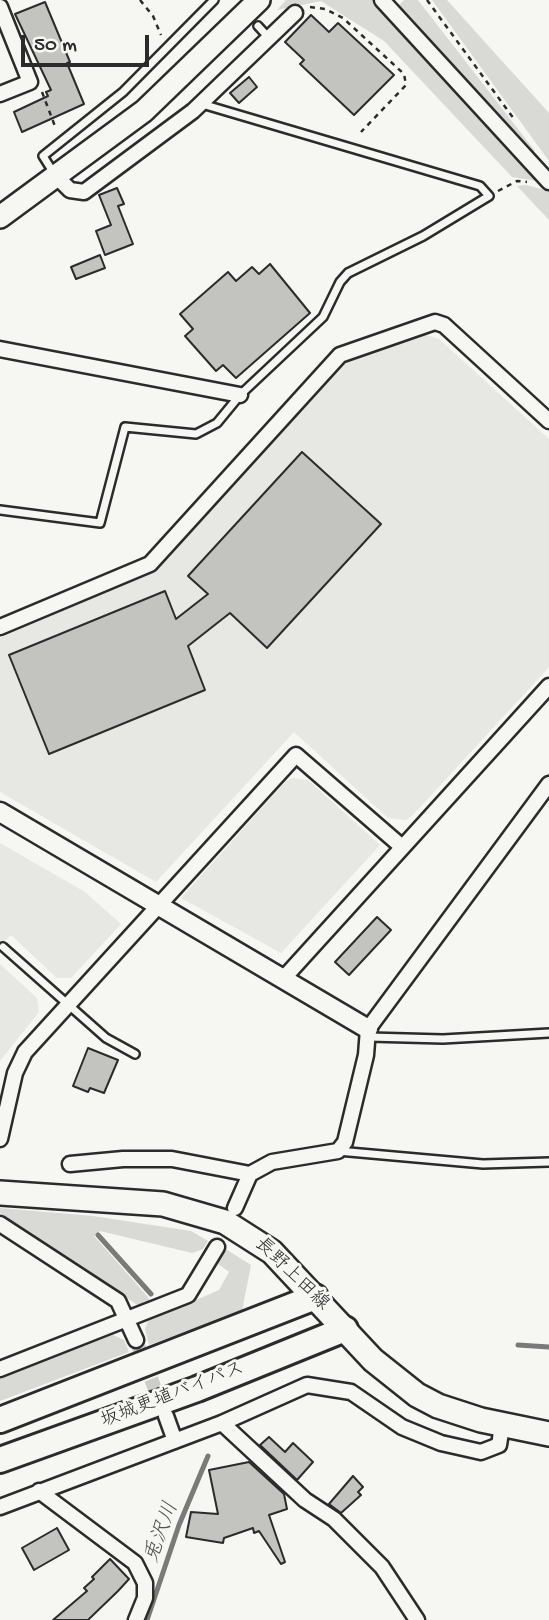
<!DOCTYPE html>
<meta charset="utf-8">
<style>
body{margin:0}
#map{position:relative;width:549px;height:1620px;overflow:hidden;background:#f6f6f2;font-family:"Gochi Hand",sans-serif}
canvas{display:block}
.scale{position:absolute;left:21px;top:35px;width:128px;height:32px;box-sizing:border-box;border:4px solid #2b2b2b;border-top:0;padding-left:9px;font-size:21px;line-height:24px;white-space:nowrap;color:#2b2b2b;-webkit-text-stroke:5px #f6f6f2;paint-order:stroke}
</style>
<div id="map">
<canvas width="549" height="1620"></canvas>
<div class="scale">50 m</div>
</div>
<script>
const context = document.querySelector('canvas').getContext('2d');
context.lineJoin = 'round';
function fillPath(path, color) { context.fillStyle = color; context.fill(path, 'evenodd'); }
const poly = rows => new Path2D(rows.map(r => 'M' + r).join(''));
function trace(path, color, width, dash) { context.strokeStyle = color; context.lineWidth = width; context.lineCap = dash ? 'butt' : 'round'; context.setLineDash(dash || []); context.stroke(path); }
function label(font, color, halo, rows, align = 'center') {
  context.font = font + ' "Gochi Hand","Klee One",sans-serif'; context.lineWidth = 6; context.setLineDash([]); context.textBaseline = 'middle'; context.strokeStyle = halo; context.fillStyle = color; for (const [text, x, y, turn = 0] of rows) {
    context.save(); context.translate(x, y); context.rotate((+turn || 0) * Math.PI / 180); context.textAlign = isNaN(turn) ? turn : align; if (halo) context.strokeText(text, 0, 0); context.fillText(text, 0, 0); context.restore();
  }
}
fillPath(poly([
 [423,334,439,339,549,439,549,667,412,816,406,820,388,818,294,732,156,882,0,792,0,638,156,571,345,362],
 [292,778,308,780,380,845,281,953,181,898,285,782],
 [0,843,85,892,121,924,71,978,57,978,11,935,0,946],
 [0,964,37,998,39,1012,0,1061]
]), '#e7e7e3');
fillPath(poly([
 [286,0,374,0,543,182,512,177,384,41,321,1,277,10],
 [404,0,418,0,535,151,532,152,399,5],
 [432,0,447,0,549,113,549,161],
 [526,185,549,191,549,220,517,186],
 [0,1208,93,1216,191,1231,208,1241,203,1249,192,1253,100,1231,94,1236,148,1297,150,1302,139,1306,45,1244,0,1213],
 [224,1248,251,1265,242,1311,149,1345,145,1329,148,1321,219,1290,229,1272,217,1263],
 [113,1335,124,1340,129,1352,0,1401,0,1377]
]), '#d9d9d5');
trace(poly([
 [98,1235,151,1294],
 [518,1345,549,1347],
 [147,1620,179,1525,208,1456]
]), '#7a7a78', 5);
const building = poly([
 [45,2,70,62,67,63,84,104,22,132,14,112,48,96,46,92,51,90,15,14,45,2],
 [311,15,329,32,338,23,394,75,354,115,300,64,304,60,285,42,311,15],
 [249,77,257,87,239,103,230,93,249,77],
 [117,188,124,204,118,206,133,244,105,255,96,231,111,225,99,195,117,188],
 [100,255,105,268,76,279,71,267,100,255],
 [270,264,310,313,236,378,223,365,216,371,185,336,193,329,180,314,228,272,236,281,252,267,259,274,270,264],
 [302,452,381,524,267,648,230,613,188,646,205,690,49,754,9,655,165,591,176,619,208,594,188,576,302,452],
 [377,917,391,930,349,975,335,962,377,917],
 [88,1048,118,1060,104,1093,90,1088,88,1092,73,1086,88,1048],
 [269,1437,285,1452,293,1443,313,1462,297,1480,260,1445,269,1437],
 [249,1462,284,1494,287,1509,269,1515,285,1562,281,1564,259,1531,254,1533,253,1528,224,1538,223,1543,186,1537,191,1512,218,1514,209,1470,249,1462],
 [353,1476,363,1487,358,1492,361,1495,341,1513,329,1504,353,1476],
 [57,1528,69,1550,34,1570,22,1548,57,1528],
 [110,1559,129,1579,118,1591,88,1620,53,1620,87,1591,84,1588,94,1579,92,1577,110,1559]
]);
fillPath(building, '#c3c3c0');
trace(building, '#2b2b2b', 2);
trace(poly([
 [136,1340,162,1407]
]), '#cdcdca', 14, [14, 7]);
const service = poly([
 [258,26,269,38],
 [55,175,43,156,123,92,214,0],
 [0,510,100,523,125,427,196,434,217,423,240,395,323,317,340,282,348,273,423,236,489,196,480,186,202,104],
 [3,947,106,1038,135,1054],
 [369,1037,443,1039,549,1033],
 [338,1151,483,1164,549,1162]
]);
const minor = poly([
 [382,0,549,182],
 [0,7,30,82,0,94],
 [58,178,70,190,84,192,193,111,295,13],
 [0,349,240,395],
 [0,627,150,564,340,355,435,322,444,325,549,421],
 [283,979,549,686],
 [0,1139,15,1073,25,1052,296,755,401,846],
 [70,1164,123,1159,172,1159,250,1174],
 [235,1208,250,1174,272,1162,338,1151,345,1142,366,1055,368,1029,549,784],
 [0,1224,118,1301,136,1340],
 [0,1369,188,1295,217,1247],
 [166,1416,175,1441],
 [222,1423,305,1500,334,1519,382,1567,417,1620],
 [39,1491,135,1563,145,1583,145,1598,136,1620],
 [0,1507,222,1423,307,1385,351,1392,402,1427,441,1443,481,1452,499,1445,502,1426]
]);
const tertiary = poly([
 [0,812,368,1029]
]);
const secondary = poly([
 [0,217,144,111,259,0]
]);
const primary = poly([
 [0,1193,163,1204,225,1222,272,1252,373,1360,417,1395,438,1406,481,1420,549,1434]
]);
const trunk = poly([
 [0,1420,315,1297],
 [0,1460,197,1389,345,1329]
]);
trace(service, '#2b2b2b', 12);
trace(minor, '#2b2b2b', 19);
trace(tertiary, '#2b2b2b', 23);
trace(secondary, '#2b2b2b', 26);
trace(primary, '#2b2b2b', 28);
trace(trunk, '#2b2b2b', 30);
trace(poly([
 [140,0,153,16,161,35],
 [427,0,514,119],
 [310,7,325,9,343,18,404,74,406,85,361,132],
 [42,92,56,129],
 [498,191,517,181,527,182]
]), '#2b2b2b', 2.5, [5, 5]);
trace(service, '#f6f6f2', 7);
trace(minor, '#f6f6f2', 14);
trace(tertiary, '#f6f6f2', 18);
trace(secondary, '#f6f6f2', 21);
trace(primary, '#f6f6f2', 23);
trace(trunk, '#f6f6f2', 24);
label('19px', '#2b2b2b', '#f6f6f2', [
 ["長野上田線",291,1275,44],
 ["坂城更埴バイパス",173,1396,-21]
]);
label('italic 21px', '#525251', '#f6f6f2', [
 ["兎沢川",163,1533,-70]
]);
</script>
